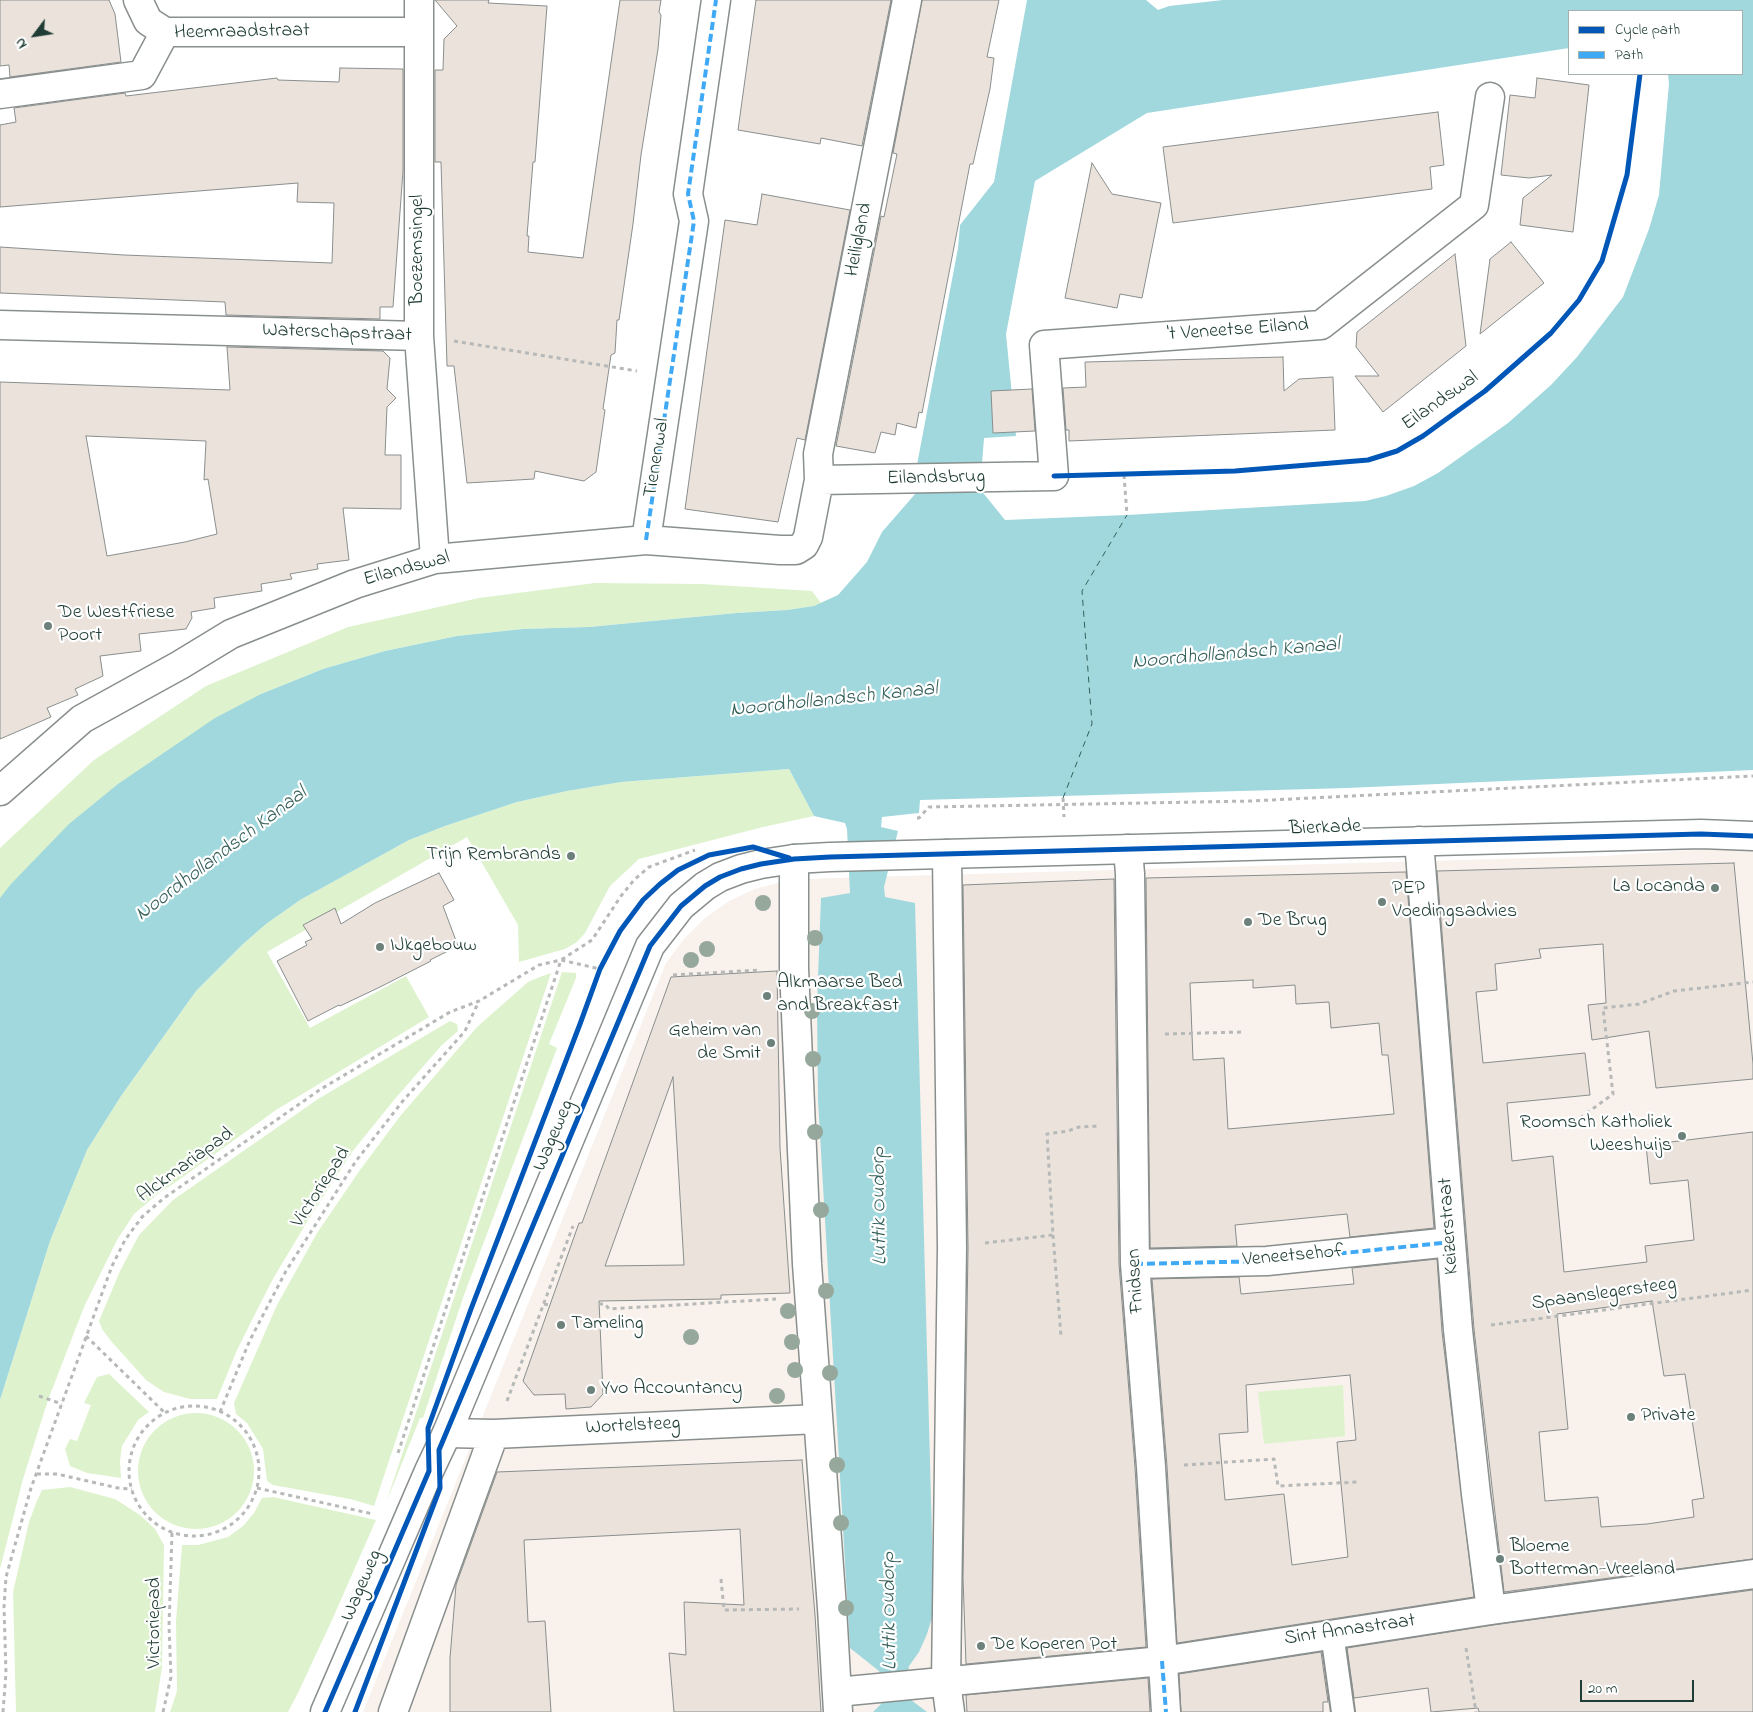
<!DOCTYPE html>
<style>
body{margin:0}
#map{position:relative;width:1753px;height:1712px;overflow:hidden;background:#fff;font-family:"Indie Flower",sans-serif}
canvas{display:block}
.legend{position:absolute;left:1568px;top:10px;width:175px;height:65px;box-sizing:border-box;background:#fff;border:1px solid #a5b1ae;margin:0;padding:6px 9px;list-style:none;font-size:15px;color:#1f3d34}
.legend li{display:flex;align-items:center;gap:10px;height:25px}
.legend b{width:25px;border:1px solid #a5b1ae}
.north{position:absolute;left:10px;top:10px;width:50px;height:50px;-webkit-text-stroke:4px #fff;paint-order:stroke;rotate:239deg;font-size:14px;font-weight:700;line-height:20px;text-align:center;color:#1f3d34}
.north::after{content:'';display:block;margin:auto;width:18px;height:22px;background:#1f3d34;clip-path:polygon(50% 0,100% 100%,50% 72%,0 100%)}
.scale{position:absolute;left:1580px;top:1680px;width:114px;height:22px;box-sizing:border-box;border:2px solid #1f3d34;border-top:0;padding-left:6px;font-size:15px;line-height:18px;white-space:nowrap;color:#1f3d34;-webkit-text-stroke:4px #fff;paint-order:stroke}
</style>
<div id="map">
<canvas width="1753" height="1712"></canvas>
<ul class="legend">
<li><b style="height:6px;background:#0057b8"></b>Cycle path</li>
<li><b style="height:6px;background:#3fa9f5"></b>Path</li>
</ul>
<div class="north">N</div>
<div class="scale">20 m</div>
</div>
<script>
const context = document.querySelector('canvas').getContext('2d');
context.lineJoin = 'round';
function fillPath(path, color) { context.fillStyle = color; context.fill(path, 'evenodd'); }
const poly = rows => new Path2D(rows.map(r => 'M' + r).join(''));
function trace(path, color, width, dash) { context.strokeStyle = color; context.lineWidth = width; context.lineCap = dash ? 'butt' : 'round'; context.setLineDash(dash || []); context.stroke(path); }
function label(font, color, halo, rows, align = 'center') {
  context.font = font + ' "Indie Flower",sans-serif'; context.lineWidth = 4.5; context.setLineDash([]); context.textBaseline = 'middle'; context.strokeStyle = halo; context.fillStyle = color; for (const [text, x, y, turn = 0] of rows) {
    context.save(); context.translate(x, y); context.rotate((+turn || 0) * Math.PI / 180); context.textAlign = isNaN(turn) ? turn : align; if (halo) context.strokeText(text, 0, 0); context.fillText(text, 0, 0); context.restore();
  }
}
fillPath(poly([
 [1753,846,1753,1712,363,1712,666,963,684,939,705,918,729,901,755,889,789,880,834,878,1602,856]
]), '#f9f1ec');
fillPath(poly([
 [595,583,702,584,812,591,821,603,814,606,787,610,737,613,589,627,523,629,457,636,385,651,323,669,261,694,0,898,0,848,94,760,206,686,348,627,479,598],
 [789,769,814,816,763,827,639,859,610,886,585,933,577,942,565,949,519,962,518,925,467,837,267,952,310,1028,406,976,429,1017,276,1110,173,1184,160,1192,134,1214,117,1240,84,1307,48,1400,23,1479,0,1569,0,1400,50,1241,87,1150,121,1096,196,991,243,944,266,924,300,900,409,840,445,826,517,802,567,791,621,782],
 [562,972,576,973,576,978,549,1044,557,1048,464,1295,423,1418,420,1418,386,1503],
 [551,973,374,1506,350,1499,273,1485,267,1481,263,1449,247,1423,236,1414,234,1403,277,1305,317,1233,360,1170,401,1115,477,1027,528,982,540,977],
 [450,1021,457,1024,458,1031,441,1046,394,1100,352,1152,310,1217,274,1277,253,1318,237,1350,217,1399,190,1399,164,1392,146,1380,111,1341,102,1329,99,1321,120,1271,139,1235,173,1200,318,1099],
 [109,1374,149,1412,138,1420,122,1446,120,1461,121,1478,87,1473,70,1466,65,1449,70,1439,77,1441,91,1405,84,1403,97,1377],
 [1343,1385,1345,1436,1264,1444,1258,1392],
 '138 1471a58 58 0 1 1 116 0a58 58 0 1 1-116 0Z',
 [70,1487,115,1499,140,1515,155,1529,164,1545,162,1667,155,1712,16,1712,13,1592,29,1522,36,1503,42,1490],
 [273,1497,376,1520,332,1620,298,1693,288,1712,170,1712,177,1691,176,1621,182,1545,198,1545,228,1537,243,1526,254,1513,262,1498]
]), '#def3cd');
fillPath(poly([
 [1027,0,1146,0,1158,10,1169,6,1223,0,1634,0,1632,11,1569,11,1569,48,1147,113,1035,181,1006,334,1016,436,984,438,980,489,1005,520,1127,515,1365,501,1386,496,1414,486,1438,473,1508,423,1551,385,1577,357,1623,297,1649,229,1659,195,1669,84,1668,74,1742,74,1742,11,1662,11,1663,0,1753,0,1753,770,1347,788,920,800,919,813,882,817,881,827,898,831,884,887,885,897,915,903,934,1611,927,1634,919,1652,909,1666,908,1672,880,1674,879,1671,850,1648,818,1100,817,1004,821,898,850,893,847,829,845,823,814,816,789,769,621,782,567,791,517,802,445,826,409,840,300,900,266,924,243,944,196,991,121,1096,87,1150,50,1241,0,1400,0,898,11,884,69,824,118,784,215,718,261,694,323,669,385,651,457,636,523,629,589,627,737,613,787,610,814,606,838,595,867,562,882,532,916,493,916,470,958,248,960,225,994,182],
 [910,1696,911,1700,927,1712,873,1712,882,1703,881,1698]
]), '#a0d8dd');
trace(poly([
 [1636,0,1727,11]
]), '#a0d8dd', 40);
trace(poly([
 [1063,798,1092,724,1082,591,1127,515]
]), '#35605a', 1, [6, 5]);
const building = poly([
 [0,0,109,0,115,14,121,62,10,77,9,65,0,66,0,0],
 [435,0,489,0,488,3,547,6,535,162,533,162,527,236,529,236,528,252,583,258,620,0,661,0,659,12,661,15,658,49,641,155,633,224,619,320,617,320,615,353,611,355,603,409,605,410,596,472,584,481,535,471,534,479,467,483,454,366,447,366,441,162,435,162,435,70,443,70,444,39,457,26,435,0],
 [756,0,891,0,862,146,821,138,820,144,738,130,756,0],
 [922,0,999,0,987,57,994,58,990,89,973,164,970,164,922,413,919,412,916,428,897,423,895,435,881,432,875,453,836,446,881,216,884,217,897,154,893,153,922,0],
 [340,68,403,69,403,171,393,307,380,307,380,319,226,315,225,302,0,293,0,247,124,255,332,263,334,203,297,202,298,183,0,207,0,125,16,122,14,108,125,93,126,96,277,78,278,80,339,82,340,68],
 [1537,78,1589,85,1573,232,1520,225,1523,198,1552,175,1529,178,1501,175,1510,95,1535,98,1537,78],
 [1438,112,1444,165,1430,167,1432,189,1173,223,1163,147,1438,112],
 [1092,163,1112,194,1161,203,1142,298,1120,294,1117,308,1065,298,1092,163],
 [762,194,850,210,805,440,797,438,778,522,685,509,725,220,757,225,762,194],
 [1511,242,1544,283,1480,334,1490,259,1511,242],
 [1455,254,1466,346,1383,412,1355,376,1379,376,1356,347,1357,332,1455,254],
 [227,347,383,351,390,358,387,389,396,398,387,407,385,455,401,455,401,509,343,508,349,560,317,564,318,569,290,574,292,579,261,584,262,591,214,598,215,608,191,612,192,618,186,629,139,634,141,651,100,656,103,676,75,689,78,695,47,708,51,717,0,739,0,382,230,390,227,347],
 [86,436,206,441,204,480,208,479,217,534,185,542,107,556,86,436],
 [1283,357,1284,391,1299,379,1333,377,1335,430,1069,441,1069,430,1066,430,1063,388,1086,387,1085,362,1283,357],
 [1032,389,1035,431,993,433,991,391,1032,389],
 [1734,863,1753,1064,1753,1079,1656,1088,1649,1031,1592,1040,1588,1005,1606,1003,1603,944,1539,949,1541,958,1495,964,1497,990,1476,992,1483,1063,1585,1053,1590,1095,1507,1103,1512,1161,1553,1156,1564,1272,1647,1262,1645,1246,1694,1240,1688,1180,1650,1184,1646,1145,1753,1132,1753,1559,1504,1592,1474,1329,1437,871,1734,863],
 [1652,1301,1664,1376,1685,1374,1704,1498,1692,1500,1694,1517,1647,1524,1601,1527,1598,1497,1545,1501,1539,1432,1568,1429,1557,1314,1652,1301],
 [1406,872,1434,1228,1350,1237,1347,1214,1235,1225,1237,1246,1150,1248,1146,878,1406,872],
 [1253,980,1253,988,1295,985,1296,1004,1329,1002,1331,1028,1379,1023,1382,1055,1388,1055,1394,1114,1228,1129,1224,1058,1193,1060,1190,983,1253,980],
 [439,873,454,900,443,906,458,946,430,960,431,961,380,987,340,1006,339,1005,308,1021,277,961,307,945,305,942,312,939,303,925,335,908,341,924,375,903,439,873],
 [1114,879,1119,1264,1135,1468,1146,1647,966,1664,963,1578,968,1248,963,885,1114,879],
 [777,971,780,1148,790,1293,721,1295,721,1299,599,1301,603,1394,591,1407,566,1409,565,1394,534,1395,523,1381,579,1223,582,1223,671,977,777,971],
 [673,1077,684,1265,605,1266,673,1077],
 [1437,1259,1442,1332,1474,1597,1177,1643,1167,1466,1152,1279,1239,1277,1241,1294,1354,1284,1352,1268,1437,1259],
 [1350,1375,1356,1440,1337,1442,1348,1557,1292,1565,1284,1494,1225,1500,1219,1434,1248,1432,1246,1385,1350,1375],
 [802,1460,815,1615,821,1712,674,1712,669,1653,686,1655,684,1602,744,1605,740,1529,524,1540,528,1622,545,1621,551,1712,450,1712,450,1658,456,1585,497,1472,802,1460],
 [1753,1590,1753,1712,1479,1712,1478,1708,1431,1712,1428,1688,1354,1698,1347,1648,1493,1625,1753,1590],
 [1321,1652,1328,1702,1323,1702,1323,1712,1181,1712,1179,1674,1321,1652],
 [1148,1678,1150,1712,967,1712,966,1695,1148,1678]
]);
fillPath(building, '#ebe2dc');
trace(building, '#898f8d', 1);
const lane = poly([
 [1332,1633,1343,1712]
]);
const street = poly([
 [138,0,148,21,165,32],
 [419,0,419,336,435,559],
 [0,94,142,75,165,32,419,32],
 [0,325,419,336],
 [819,480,1054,476,1044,345,1321,325,1474,205,1490,97],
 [646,540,694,221,688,194,716,0],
 [0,791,82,719,180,665,231,634,355,584,435,559,646,540,780,550,796,550,804,545,808,537,819,480,818,454,907,0],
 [1419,841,1458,1330,1476,1494,1491,1610],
 [1128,849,1130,874,1135,1264,1151,1467,1166,1712],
 [947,854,952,1248,946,1682,950,1712],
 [794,859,794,968,807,1264,832,1608,838,1712],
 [1135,1264,1267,1261,1451,1242],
 [447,1433,494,1434,818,1419],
 [837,1692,1162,1661,1491,1610,1753,1574],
 [393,1712,494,1434]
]);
const secondary = poly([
 [325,1712,429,1471,447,1433,650,946,681,906,705,886,720,877,741,869,761,864,794,859,830,857,1701,834,1753,836]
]);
trace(lane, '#898f8d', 26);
trace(street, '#898f8d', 31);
trace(secondary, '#898f8d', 31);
trace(poly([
 [454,341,637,371],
 [1124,475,1127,515],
 [1063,798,1064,817],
 [917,818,919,818,929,807,1251,801,1753,776],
 [673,975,760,970],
 [1165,1034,1242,1032],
 [1580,1118,1613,1094,1603,1008,1639,1004,1674,991,1753,982],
 [1053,1235,1061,1336],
 [985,1243,1053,1235,1047,1134,1068,1131,1079,1127,1099,1126],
 [544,1304,550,1305],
 [599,1304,605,1304,609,1309,776,1299],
 [1491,1325,1753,1290],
 [86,1336,165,1413],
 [39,1396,62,1404],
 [507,1401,573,1226],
 '129 1471a65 65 0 1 1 130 0a65 65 0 1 1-130 0Z',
 [220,1412,250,1340,286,1271,356,1161,402,1102,465,1031,479,1001],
 [398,1453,561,960,592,940,621,896,634,880,649,867,695,850],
 [1184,1465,1274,1459,1278,1486,1357,1482],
 [37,1474,57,1474,118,1488,132,1489],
 [257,1488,373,1514],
 [721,1579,724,1610,799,1609],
 [1466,1648,1476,1712],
 [3,1712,6,1673,4,1607,6,1577,31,1488,112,1266,125,1240,142,1217,164,1198,321,1089,450,1012,479,1001,539,965,561,960,600,969],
 [163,1712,171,1677,169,1626,172,1533]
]), '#b6b9b8', 3, [4, 4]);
trace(lane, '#fff', 22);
trace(street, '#fff', 28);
trace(secondary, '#fff', 28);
trace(poly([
 [646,540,694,221,688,194,716,0],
 [1135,1264,1267,1261,1451,1242],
 [1162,1661,1166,1712]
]), '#3fa9f5', 4, [8, 4]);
trace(poly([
 [1054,476,1235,471,1368,460,1397,451,1423,436,1485,391,1551,333,1579,300,1602,261,1627,175,1640,74],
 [325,1712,429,1471,428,1428,471,1309,580,1024,600,969,620,931,643,900,660,884,678,870,709,855,753,847,789,858],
 [355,1712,440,1488,439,1450,650,946,681,906,705,886,720,877,741,869,761,864,794,859,830,857,1701,834,1753,836]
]), '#0057b8', 5);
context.fillStyle = '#96a79b';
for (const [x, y] of [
 [763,903],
 [815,938],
 [707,949],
 [691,960],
 [812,1011],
 [813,1059],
 [815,1132],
 [821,1210],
 [826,1291],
 [788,1311],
 [691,1337],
 [792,1342],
 [795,1370],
 [830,1373],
 [777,1396],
 [837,1465],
 [841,1523],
 [846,1608]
]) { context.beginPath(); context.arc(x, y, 8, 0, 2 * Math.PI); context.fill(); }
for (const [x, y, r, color] of [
 [48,626,5,"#6d817b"],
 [571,856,5,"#6d817b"],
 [1715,888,5,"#6d817b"],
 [1382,902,5,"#6d817b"],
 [1248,922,5,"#6d817b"],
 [380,947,5,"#6d817b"],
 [767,996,5,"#6d817b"],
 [771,1043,5,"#6d817b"],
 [1682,1136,5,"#6d817b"],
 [561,1325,5,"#6d817b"],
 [591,1390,5,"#6d817b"],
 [1631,1417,5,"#6d817b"],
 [1500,1559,5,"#6d817b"],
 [981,1646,5,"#6d817b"]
]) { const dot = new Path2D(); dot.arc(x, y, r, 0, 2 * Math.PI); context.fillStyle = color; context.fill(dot); trace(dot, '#fff', 2); }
label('20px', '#1f3d34', '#fff', [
 ["Heemraadstraat",242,33,-1],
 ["Heiligland",860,240,-79],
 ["Boezemsingel",419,250,-90],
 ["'t Veneetse Eiland",1238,331,-4],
 ["Waterschapstraat",337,334,2],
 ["Eilandswal",1441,402,-35],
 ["Tienenwal",658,458,-81],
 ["Eilandsbrug",936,479,-1],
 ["Eilandswal",407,570,-15],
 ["Bierkade",1325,829,-2],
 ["Wageweg",555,1136,-67],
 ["Alckmariapad",186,1166,-36],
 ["Victoriepad",322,1188,-57],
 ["Keizerstraat",1450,1226,-94],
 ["Veneetsehof",1293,1257,-5],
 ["Fnidsen",1137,1281,-93],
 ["Spaanslegersteeg",1604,1295,-8],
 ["Wortelsteeg",633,1427,-3],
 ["Wageweg",363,1586,-67],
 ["Victoriepad",156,1623,-90],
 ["Sint Annastraat",1350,1631,-8]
]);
label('20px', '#1f3d34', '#fff', [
 ["De Westfriese",58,614],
 ["Poort",58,637],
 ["Trijn Rembrands",561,856,"right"],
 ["La Locanda",1705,888,"right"],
 ["PEP",1392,890],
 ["Voedingsadvies",1392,913],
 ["De Brug",1258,922],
 ["IJkgebouw",390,947],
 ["Alkmaarse Bed",777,984],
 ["and Breakfast",777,1007],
 ["Geheim van",761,1032,"right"],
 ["de Smit",761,1055,"right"],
 ["Roomsch Katholiek",1672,1124,"right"],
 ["Weeshuijs",1672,1147,"right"],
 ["Tameling",571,1325],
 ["Yvo Accountancy",601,1390],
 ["Private",1641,1417],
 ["Bloeme",1510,1548],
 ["Botterman-Vreeland",1510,1571],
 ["De Koperen Pot",991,1646]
], 'left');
label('italic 21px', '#35605a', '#fff', [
 ["Noordhollandsch Kanaal",1236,655,-5],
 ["Noordhollandsch Kanaal",834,701,-6],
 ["Noordhollandsch Kanaal",222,855,-37],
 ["Luttik Oudorp",881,1206,-91],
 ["Luttik Oudorp",891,1611,-91]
]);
</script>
